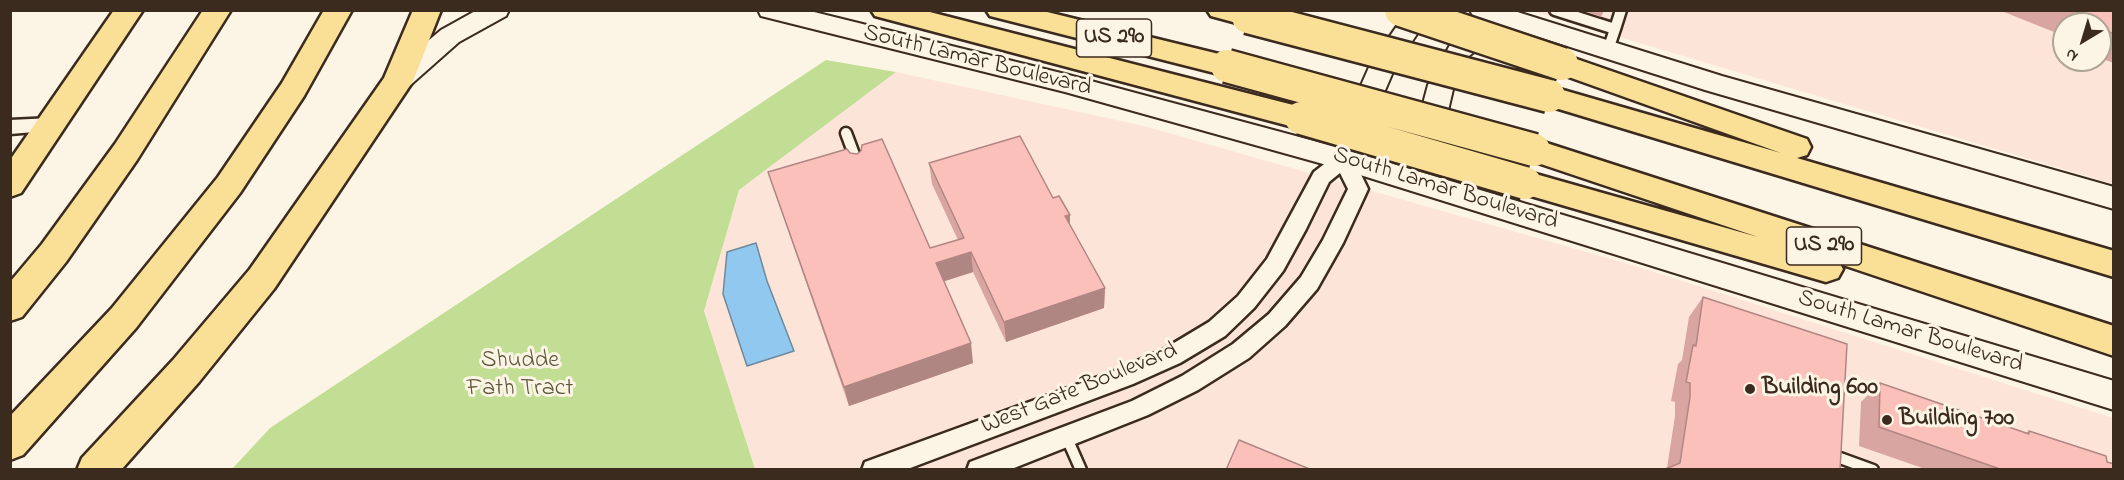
<!DOCTYPE html>
<style>
body{margin:0}
#map{position:relative;width:2124px;height:480px;overflow:hidden;background:#fcf5e5;font-family:"Indie Flower",sans-serif}
canvas{display:block}
.frame{position:absolute;inset:0;border:12px solid #3b2a1e;pointer-events:none}
.north{position:absolute;left:2052px;top:12px;width:60px;height:60px;box-sizing:border-box;background:#fcf5e5;border:2px solid #afa495;border-radius:50%;rotate:218deg;font-size:16px;font-weight:700;line-height:24px;text-align:center;color:#3b2a1e}
.north::after{content:'';display:block;margin:auto;width:21px;height:27px;background:#3b2a1e;clip-path:polygon(50% 0,100% 100%,50% 72%,0 100%)}
</style>
<div id="map">
<canvas width="2124" height="480"></canvas>
<div class="frame"></div>
<div class="north">N</div>
</div>
<script>
const context = document.querySelector('canvas').getContext('2d');
context.lineJoin = 'round';
function fillPath(path, color) { context.fillStyle = color; context.fill(path, 'evenodd'); }
const poly = rows => new Path2D(rows.map(r => 'M' + r).join(''));
function trace(path, color, width, dash) { context.strokeStyle = color; context.lineWidth = width; context.lineCap = dash ? 'butt' : 'round'; context.setLineDash(dash || []); context.stroke(path); }
function label(font, color, halo, rows, align = 'center') {
  context.font = font + ' "Indie Flower",sans-serif'; context.lineWidth = 6; context.setLineDash([]); context.textBaseline = 'middle'; context.strokeStyle = halo; context.fillStyle = color; for (const [text, x, y, turn = 0] of rows) {
    context.save(); context.translate(x, y); context.rotate((+turn || 0) * Math.PI / 180); context.textAlign = isNaN(turn) ? turn : align; if (halo) context.strokeText(text, 0, 0); context.fillText(text, 0, 0); context.restore();
  }
}
fillPath(poly([
 [1532,11,2113,11,2113,184],
 [2064,24,2100,24,2100,60,2064,60],
 [896,72,1144,126,1632,265,2113,418,2113,469,755,469,704,311,739,190]
]), '#fce5d8');
fillPath(poly([
 [826,60,896,72,739,190,704,311,755,469,232,469,270,428]
]), '#c2de95');
const water = poly([
 [756,243,767,281,794,351,747,366,723,294,727,252,756,243]
]);
fillPath(water, '#91c8ef');
trace(water, '#6f899b', 1.5);
const service = poly([
 [1555,10,1615,29,1608,50],
 [1615,29,1621,10],
 [846,133,858,165],
 [1066,436,1081,470],
 [1840,458,1873,470]
]);
const minor = poly([
 [52,118,59,120,62,125,59,130,10,134,10,120,52,118],
 [1344,152,1351,154,1368,189,1343,243,1317,289,1285,326,1249,358,1198,390,1148,415,1009,470,967,470,970,462,1132,401,1182,376,1233,344,1269,314,1301,277,1323,240,1348,189,1340,173,1329,182,1306,229,1283,271,1254,308,1225,336,1180,363,1133,384,905,470,862,470,865,462,1117,370,1164,349,1209,322,1238,296,1267,259,1314,172,1337,154,1344,152]
]);
const secondary = poly([
 [477,10,509,10,506,16,459,42,407,88,398,90,389,88,385,81,389,74,441,30,477,10],
 [758,10,806,10,1065,74,1344,149,2114,381,2114,410,1341,169,1065,92,761,16,758,10],
 [1408,10,1433,10,1395,67,1367,133,1357,136,1347,133,1343,126,1370,65,1408,10],
 [1470,10,1511,10,1722,76,2114,187,2114,209,1705,90,1473,16,1470,10],
 [1501,25,1510,28,1514,34,1510,40,1479,48,1469,56,1454,85,1440,145,1436,152,1426,155,1416,152,1412,145,1428,85,1450,45,1461,36,1501,25]
]);
const motorway = poly([
 [114,10,143,10,21,193,10,197,10,160,114,10],
 [203,10,231,10,137,160,66,262,22,317,10,321,10,282,42,244,115,144,203,10],
 [324,10,352,10,304,96,240,193,136,328,23,455,10,460,10,416,112,308,218,177,282,83,324,10],
 [413,10,441,10,413,81,274,289,199,382,121,470,77,470,82,458,173,360,250,269,384,78,413,10],
 [871,10,922,10,1301,107,1312,110,1316,118,1312,126,1301,129,875,16,871,10],
 [986,10,1039,10,1227,56,1237,59,1241,66,1237,73,1227,76,990,16,986,10],
 [1207,10,1258,10,1262,17,1258,23,1248,26,1211,16,1207,10],
 [1562,54,1807,139,1811,147,1807,155,1797,158,2114,251,2114,277,1539,103,1534,96,1539,89,1549,86,1781,153,1552,71,1548,64,1552,57,1562,54],
 [1534,139,2114,326,2114,356,1840,264,1843,269,1838,278,1826,282,1514,191,1509,183,1514,175,1525,171,1758,237,1523,158,1519,150,1523,142,1534,139]
]);
trace(service, '#3b2a1e', 15);
trace(minor, '#3b2a1e', 5);
trace(secondary, '#3b2a1e', 4);
trace(motorway, '#3b2a1e', 5);
trace(service, '#fcf5e5', 10);
fillPath(minor, '#fcf5e5');
fillPath(secondary, '#fcf5e5');
fillPath(motorway, '#fadf96');
const motorwayBridge = poly([
 [1401,10,1562,64],
 [1248,17,1549,96],
 [1227,66,1534,150],
 [1301,118,1525,183]
]);
trace(motorwayBridge, '#3b2a1e', 37, []);
trace(motorwayBridge, '#fadf96', 32);
fillPath(poly([
 [1580,10,1604,10,1601,17],
 [1999,10,2114,10,2114,63,2100,58,2100,24,2064,24,2064,36],
 [929,163,1053,198,1070,215,1070,225,1105,288,1104,308,1006,342,973,272,944,281,973,363,849,406,775,193,768,172,930,248,958,240,932,184],
 [1703,297,1840,470,1667,468,1675,416,1675,402,1671,401,1678,364,1682,360,1689,317],
 [1880,383,2025,433,2029,431,2107,462,2114,470,1928,470,1859,446,1861,402]
]), '#d9a5a1');
fillPath(poly([
 [1070,215,1070,236,1065,216],
 [971,252,973,272,939,283,936,263],
 [1105,288,1104,308,1006,342,1004,322],
 [971,343,973,363,849,406,844,387]
]), '#b08683');
const building = poly([
 [2072,10,2114,10,2114,34,2100,28,2100,24,2089,24,2092,18,2072,10],
 [1020,136,1053,198,1059,196,1070,215,1065,216,1105,288,1004,322,971,252,936,263,971,343,844,387,768,172,847,149,850,153,857,154,861,151,862,145,882,139,930,248,964,238,929,163,1020,136],
 [1703,297,1847,344,1840,470,1663,470,1680,463,1690,397,1690,383,1686,382,1693,345,1696,346,1703,297],
 [1880,383,2029,434,2029,431,2106,456,2107,462,2114,464,2114,470,2003,470,1879,427,1880,383],
 [1239,440,1312,470,1226,470,1239,440]
]);
fillPath(building, '#fcc0bb');
trace(building, '#b08683', 1.5);
for (const [x, y, r, color] of [
 [1750,389,6,"#3b2a1e"],
 [1887,420,6,"#3b2a1e"]
]) { const dot = new Path2D(); dot.arc(x, y, r, 0, 2 * Math.PI); context.fillStyle = color; context.fill(dot); trace(dot, '#fcf5e5', 2); }
for (const [x, y, w] of [
 [1114,38,75],
 [1824,246,75]
]) { const box = new Path2D(); box.roundRect(x - w / 2, y - 19, w, 38, 4.5); context.fillStyle = '#fcf5e5'; context.fill(box); trace(box, '#3b2a1e', 1.5); }
label('bold 22px', '#3b2a1e', null, [
 ["US 290",1114,38],
 ["US 290",1824,246]
]);
label('24px', '#3b2a1e', '#fcf5e5', [
 ["South Lamar Boulevard",977,62,14],
 ["South Lamar Boulevard",1445,190,17],
 ["South Lamar Boulevard",1910,333,17],
 ["West Gate Boulevard",1080,390,-22]
]);
label('24px', '#5d573c', '#fcf5e5', [
 ["Shudde",520,362],
 ["Fath Tract",520,390]
]);
label('bold 24px', '#3b2a1e', '#fcf5e5', [
 ["Building 600",1762,389],
 ["Building 700",1899,420]
], 'left');
</script>
